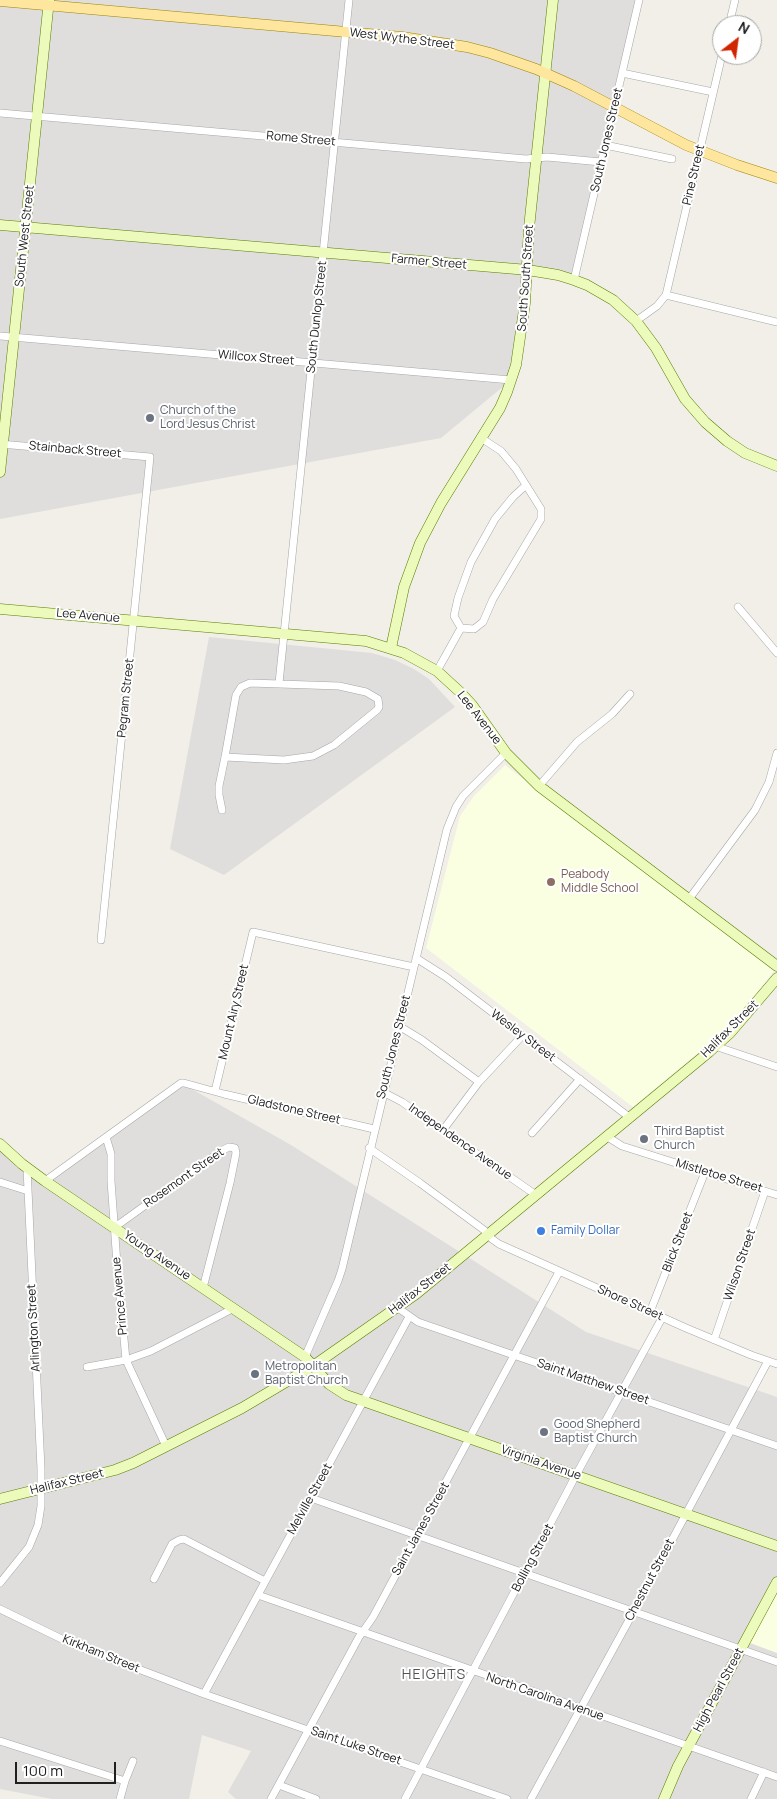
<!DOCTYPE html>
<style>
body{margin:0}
#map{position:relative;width:777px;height:1799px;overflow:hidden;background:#f1efe7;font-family:Manrope,sans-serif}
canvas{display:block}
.north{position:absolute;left:712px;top:15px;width:50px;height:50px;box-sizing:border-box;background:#fff;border:1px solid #a6a6a6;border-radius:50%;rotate:30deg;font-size:14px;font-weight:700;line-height:20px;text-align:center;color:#202020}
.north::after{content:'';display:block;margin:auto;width:18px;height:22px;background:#d12500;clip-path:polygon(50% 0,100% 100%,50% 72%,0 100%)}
.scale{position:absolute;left:15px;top:1762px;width:101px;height:22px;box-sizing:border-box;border:2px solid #202020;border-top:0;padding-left:6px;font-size:15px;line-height:18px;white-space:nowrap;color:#202020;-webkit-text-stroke:4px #fff;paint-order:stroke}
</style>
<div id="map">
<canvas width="777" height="1799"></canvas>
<div class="north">N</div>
<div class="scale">100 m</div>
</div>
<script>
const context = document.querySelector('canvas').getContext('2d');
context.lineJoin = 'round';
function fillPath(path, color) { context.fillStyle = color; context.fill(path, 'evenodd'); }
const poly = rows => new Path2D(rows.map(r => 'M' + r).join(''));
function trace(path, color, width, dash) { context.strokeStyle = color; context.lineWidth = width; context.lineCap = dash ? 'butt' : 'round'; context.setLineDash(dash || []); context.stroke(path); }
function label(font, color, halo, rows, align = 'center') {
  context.font = font + ' Manrope,sans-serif'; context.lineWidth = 4; context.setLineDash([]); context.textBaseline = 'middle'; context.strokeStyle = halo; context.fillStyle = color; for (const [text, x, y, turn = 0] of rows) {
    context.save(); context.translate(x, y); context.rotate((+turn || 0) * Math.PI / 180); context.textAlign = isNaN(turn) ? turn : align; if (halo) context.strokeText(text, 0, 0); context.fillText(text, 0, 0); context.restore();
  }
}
fillPath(poly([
 [0,0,640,0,574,280,528,271,511,380,441,438,0,519],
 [209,637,372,653,395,660,414,669,429,679,455,707,224,875,170,849],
 [181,1083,291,1145,586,1332,777,1397,777,1799,236,1799,228,1792,251,1751,202,1735,189,1799,52,1799,0,1789,0,1148,45,1180]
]), '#dfdedd');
fillPath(poly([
 [505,765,774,971,736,1018,711,1042,633,1107,426,948,460,816,474,796],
 [777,1592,777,1653,750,1643]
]), '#faffe2');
const street = poly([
 [729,25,735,0],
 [622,73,713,92],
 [0,113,526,159,547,157,601,162],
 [605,145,672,159],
 [574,280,639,0],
 [666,295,777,322],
 [636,321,657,306,666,295,722,55],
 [0,336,511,380],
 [0,444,150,457,101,940],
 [738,607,777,653],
 [461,628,454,616,458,598,471,562,495,519,513,497,525,486],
 [437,671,461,628,474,629,483,622,493,599,541,519,541,509,516,469,501,451,481,438],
 [279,683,349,0],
 [539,786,577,742,612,714,630,694],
 [222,810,219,795,219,786,225,757,236,695,241,687,250,683,339,686,366,692,378,699,379,707,377,710,334,745,313,756,284,760,225,757],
 [689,899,755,810,769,782,777,753],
 [416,958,446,977,629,1117],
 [399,1026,422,1040,479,1082],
 [715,1046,777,1067],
 [215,1091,253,932,414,967],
 [383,1092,402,1102,536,1195],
 [443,1130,479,1082,522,1036],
 [532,1133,580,1079],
 [606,1136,622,1146,777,1195],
 [106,1137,111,1154,111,1181,117,1264,126,1360,166,1446],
 [369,1148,420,1183,484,1230,492,1239,499,1244,686,1328,751,1355,777,1364],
 [45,1181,181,1083,184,1083,224,1094,374,1129],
 [0,1182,28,1191],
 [115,1227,221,1151,229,1147,235,1148,236,1153,230,1183,203,1288],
 [398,1308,418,1322,777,1446],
 [650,1312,705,1172],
 [714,1340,765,1191],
 [305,1357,338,1281,342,1269,447,829,456,807,463,796,506,753],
 [87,1367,126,1360,151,1351,234,1308],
 [311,1498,777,1662],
 [154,1579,172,1544,179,1540,184,1539,265,1581],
 [0,1583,29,1547,38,1525,41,1506,41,1469,27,1168],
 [258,1595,777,1777],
 [0,1609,70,1643,204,1694,507,1799],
 [204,1694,409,1317],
 [0,1741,125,1781],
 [279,1785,316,1799],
 [120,1799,125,1781,133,1761],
 [271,1799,359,1637,373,1617,559,1272],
 [405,1799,576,1475,662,1318],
 [531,1799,634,1611,768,1361],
 [751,1799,764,1772]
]);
const secondary = poly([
 [0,225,528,270,558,275,574,280,587,285,613,300,636,321,656,348,685,399,705,422,727,441,745,453,777,466],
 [0,472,49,0],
 [0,609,366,641,404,653,437,671,460,692,472,705,506,753,539,786,777,966],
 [391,648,404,587,420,543,441,503,500,408,507,392,516,365,525,303,529,228,553,0],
 [0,1144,22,1164,45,1181,305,1357,329,1384,346,1395,777,1546],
 [0,1499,115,1470,133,1463,242,1408,313,1366,416,1294,709,1052,730,1033,777,978],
 [664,1799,678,1766,777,1582]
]);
const primary = poly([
 [0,1,402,37,467,47,490,53,536,69,574,86,686,145,737,165,777,178]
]);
trace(street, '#a7a7a7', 8);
trace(secondary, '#5a7d02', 11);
trace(primary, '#9d8500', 11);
trace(street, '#fff', 7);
trace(secondary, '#ecfbbb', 10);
trace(primary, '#fee69f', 10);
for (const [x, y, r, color] of [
 [150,418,5,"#6b7280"],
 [551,882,5,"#8d6e63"],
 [644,1139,5,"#6b7280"],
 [541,1231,5,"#3f7fe0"],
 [255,1374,5,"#6b7280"],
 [544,1432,5,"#6b7280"]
]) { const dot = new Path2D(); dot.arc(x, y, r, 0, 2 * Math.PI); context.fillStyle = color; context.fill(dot); trace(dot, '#fff', 2); }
label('12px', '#202020', '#fff', [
 ["West Wythe Street",402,39,7],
 ["Rome Street",301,139,5],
 ["South Jones Street",607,140,-77],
 ["Pine Street",694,175,-77],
 ["South West Street",25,236,-84],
 ["Farmer Street",429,262,5],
 ["South South Street",526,278,-86],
 ["South Dunlop Street",317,317,-84],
 ["Willcox Street",256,358,5],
 ["Stainback Street",75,450,5],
 ["Lee Avenue",88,616,5],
 ["Pegram Street",126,698,-84],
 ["Lee Avenue",479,718,52],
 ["Mount Airy Street",234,1012,-77],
 ["Halifax Street",730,1029,-45],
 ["Wesley Street",523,1036,37],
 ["South Jones Street",394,1047,-76],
 ["Gladstone Street",294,1110,13],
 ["Independence Avenue",460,1142,35],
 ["Mistletoe Street",719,1176,17],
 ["Rosemont Street",184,1178,-35],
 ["Blick Street",678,1242,-69],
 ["Young Avenue",157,1256,34],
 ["Wilson Street",740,1265,-71],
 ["Halifax Street",420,1289,-38],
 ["Prince Avenue",120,1296,-95],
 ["Shore Street",630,1303,24],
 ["Arlington Street",34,1328,-93],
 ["Saint Matthew Street",593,1382,19],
 ["Virginia Avenue",541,1463,19],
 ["Halifax Street",67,1482,-14],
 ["Melville Street",310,1499,-61],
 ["Saint James Street",421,1529,-61],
 ["Bolling Street",533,1558,-62],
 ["Chestnut Street",650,1580,-62],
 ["Kirkham Street",101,1654,22],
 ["High Pearl Street",719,1690,-62],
 ["North Carolina Avenue",545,1697,19],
 ["Saint Luke Street",356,1746,19]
]);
label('12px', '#5b616d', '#fff', [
 ["Church of the",160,411],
 ["Lord Jesus Christ",160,425],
 ["Third Baptist",654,1132],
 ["Church",654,1146],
 ["Metropolitan",265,1367],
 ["Baptist Church",265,1381],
 ["Good Shepherd",554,1425],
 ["Baptist Church",554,1439]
], 'left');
label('12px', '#785e54', '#fff', [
 ["Peabody",561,875],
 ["Middle School",561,889]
], 'left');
label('12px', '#366cbe', '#fff', [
 ["Family Dollar",551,1231]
], 'left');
context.letterSpacing = '1px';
label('14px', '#535353', '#fff', [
 ["HEIGHTS",434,1675]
]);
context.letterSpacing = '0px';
</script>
